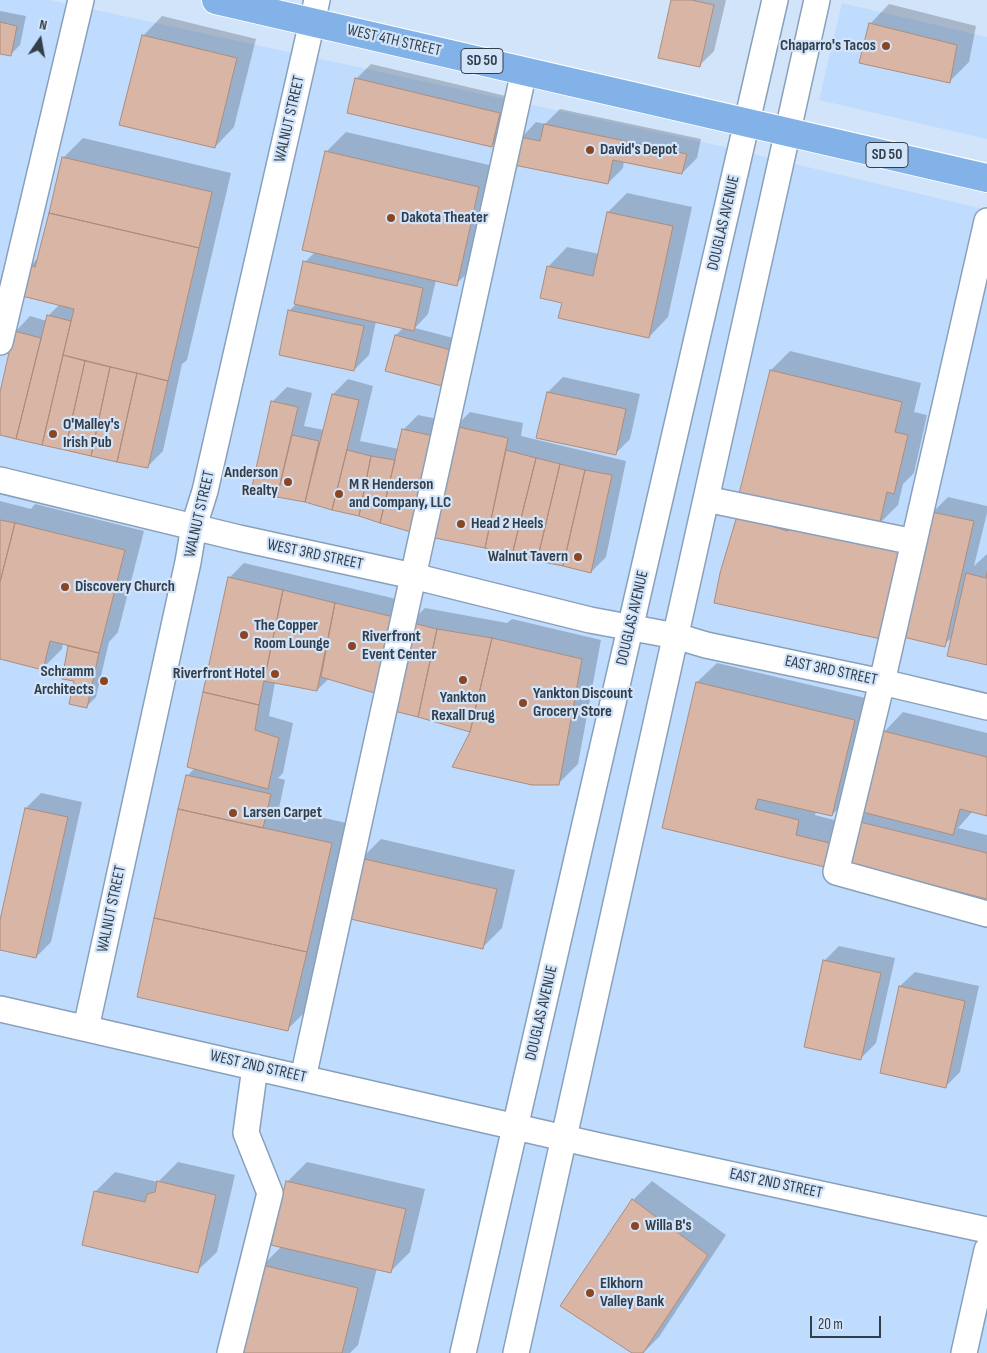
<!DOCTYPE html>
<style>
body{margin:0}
#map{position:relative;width:987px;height:1353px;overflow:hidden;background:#d1e4fa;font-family:"Sofia Sans Condensed",sans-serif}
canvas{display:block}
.north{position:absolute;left:15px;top:15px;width:50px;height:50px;-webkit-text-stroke:4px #d1e4fa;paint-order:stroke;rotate:12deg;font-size:14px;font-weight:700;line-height:20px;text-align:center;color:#343e49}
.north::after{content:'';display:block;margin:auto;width:18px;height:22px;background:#343e49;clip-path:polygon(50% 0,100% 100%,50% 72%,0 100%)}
.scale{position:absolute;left:810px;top:1316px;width:71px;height:22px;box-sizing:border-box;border:2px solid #343e49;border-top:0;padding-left:6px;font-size:15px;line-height:18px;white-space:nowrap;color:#343e49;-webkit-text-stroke:4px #d1e4fa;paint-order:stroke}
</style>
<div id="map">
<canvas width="987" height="1353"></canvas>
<div class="north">N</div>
<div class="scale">20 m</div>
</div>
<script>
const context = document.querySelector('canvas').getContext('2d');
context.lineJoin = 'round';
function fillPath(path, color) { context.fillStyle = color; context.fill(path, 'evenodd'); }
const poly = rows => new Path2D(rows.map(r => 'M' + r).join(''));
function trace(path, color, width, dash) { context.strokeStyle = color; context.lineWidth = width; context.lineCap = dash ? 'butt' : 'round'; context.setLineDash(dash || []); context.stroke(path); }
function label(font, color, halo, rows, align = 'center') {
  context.font = font + ' "Sofia Sans Condensed",sans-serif'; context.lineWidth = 4.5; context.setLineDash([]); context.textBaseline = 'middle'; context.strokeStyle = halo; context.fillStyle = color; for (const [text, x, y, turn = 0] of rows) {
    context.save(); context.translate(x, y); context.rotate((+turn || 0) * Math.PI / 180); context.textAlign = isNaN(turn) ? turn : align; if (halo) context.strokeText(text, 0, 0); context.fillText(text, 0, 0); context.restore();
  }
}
fillPath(poly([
 [0,0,50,0,720,146,987,210,987,1353,0,1353],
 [842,3,987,37,987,139,819,100]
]), '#bfdcfe');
fillPath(poly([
 [672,0,726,0,714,51,699,66],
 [889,4,976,26,969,62,949,82,870,24],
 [0,11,26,16,20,45,10,55,0,53],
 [162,16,256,39,234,127,215,147,143,36],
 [371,64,514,98,507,131,492,146,356,79],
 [560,109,701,139,697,158,682,173,624,161,623,168,608,183,522,137,536,122,545,124],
 [346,132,498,167,476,265,456,284,436,280,428,314,415,328,461,340,451,375,442,385,396,335,404,327,376,321,369,355,354,370,289,311,297,303,305,262,315,252,326,152],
 [83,138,231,173,187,360,182,364,163,451,148,466,0,434,0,397,16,331,30,316,47,321,48,316,60,304,30,266,39,257,63,158],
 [627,193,692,207,668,317,649,337,563,302,548,267,567,247,599,254,608,212],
 [790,351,921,383,914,412,927,415,914,473,903,484,898,505,881,522,919,530,900,619,738,517,771,370],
 [563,377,640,394,630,439,615,454,538,437,548,392],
 [348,379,373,386,360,441,399,449,403,430,418,415,452,422,333,509,305,501,277,496,272,402,287,387,312,393,304,426,324,430,333,394],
 [470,412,523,423,521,436,626,461,606,557,591,572,431,536,455,427],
 [948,497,987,506,987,513,974,566,987,554,987,663,952,637,944,645,933,512],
 [0,501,31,509,35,504,144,531,118,632,109,642,96,697,86,707,75,680,63,678,71,645,63,643,62,649,42,669,0,657],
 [244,563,409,602,317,690,275,682,269,716,293,723,283,773,278,778,285,780,279,808,351,824,307,1010,288,1029,187,776,195,768,229,578],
 [425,608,507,623,512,619,601,640,578,764,558,784,472,731,410,623],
 [717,663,874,700,851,795,832,815,816,811,815,815,853,825,829,866,663,827,697,682],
 [903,712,987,733,987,814,973,811,958,828,987,835,987,897,857,821,867,811,884,732],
 [41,793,82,802,51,942,36,957,0,949,0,926,26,808],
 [381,839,515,870,502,928,482,948,361,859],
 [839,946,895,958,876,1043,861,1058,824,961],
 [915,972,979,986,960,1072,945,1087,900,986],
 [178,1162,235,1175,217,1252,197,1271,83,1244,96,1191,115,1172,158,1182],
 [307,1162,425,1189,410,1252,391,1271,377,1268,358,1345,350,1353,290,1353,263,1265,282,1246,287,1182],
 [652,1181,726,1235,659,1337,643,1353,635,1353,633,1200]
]), '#0003');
const building = poly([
 [671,0,692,0,714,5,700,67,658,58,671,0],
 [0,22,17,26,11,56,0,54,0,22],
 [869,23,957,45,950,83,859,63,869,23],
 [142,35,237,58,215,148,119,125,142,35],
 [355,78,500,113,492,147,347,113,355,78],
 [544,124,687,154,682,174,613,160,608,184,514,165,520,137,540,141,544,124],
 [325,151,479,187,457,286,302,250,325,151],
 [62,157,212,192,199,248,49,213,62,157],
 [607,212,673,226,649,338,558,318,562,303,540,298,547,266,593,276,607,212],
 [49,213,199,248,168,381,63,355,74,309,22,296,29,265,35,267,49,213],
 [303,261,423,288,414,331,294,304,303,261],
 [288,310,364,326,354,371,279,355,288,310],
 [47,315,71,321,42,445,16,439,47,315],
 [14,331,41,338,16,439,0,435,0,392,14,331],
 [395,335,451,350,442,386,385,371,395,335],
 [63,355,85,361,65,450,42,445,63,355],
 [85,361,110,367,91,456,65,450,85,361],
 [110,367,137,373,117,462,91,456,110,367],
 [770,370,902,402,895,432,908,435,894,494,887,492,879,526,738,498,770,370],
 [137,373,168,381,148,468,117,462,137,373],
 [547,392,626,409,616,455,536,438,547,392],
 [332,394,359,400,332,510,305,502,332,394],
 [271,401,298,407,277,497,251,491,271,401],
 [454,426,508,438,485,548,430,537,454,426],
 [402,429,438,437,411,532,380,523,402,429],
 [292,435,319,441,305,502,277,497,292,435],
 [347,450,371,456,359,516,332,510,347,450],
 [506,450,536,458,512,555,485,548,506,450],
 [371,456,395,460,380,523,359,516,371,456],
 [536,458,560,464,537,561,512,555,536,458],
 [560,464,585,470,563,566,537,561,560,464],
 [585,470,612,475,591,573,563,566,585,470],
 [932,512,974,521,945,647,903,637,932,512],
 [737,516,788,531,790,525,900,550,881,639,714,603,720,573,737,516],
 [0,520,15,523,0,582,0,520],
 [15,523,125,550,99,653,50,641,43,670,0,659,0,582,15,523],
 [987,572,987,665,947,656,966,573,986,578,987,572],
 [228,577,283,590,259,705,203,692,228,577],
 [283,590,335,603,317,691,264,681,283,590],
 [335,603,394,617,378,694,321,677,335,603],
 [409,622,437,629,418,717,390,710,409,622],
 [437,629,492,638,470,732,418,717,437,629],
 [492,638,582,659,559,785,532,785,452,767,470,732,492,638],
 [68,646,99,653,87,708,69,704,74,681,62,679,68,646],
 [696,682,855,720,832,816,758,799,755,809,799,820,796,835,834,844,829,868,662,828,696,682],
 [203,692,259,705,255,730,279,738,268,789,187,767,203,692],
 [883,731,987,757,987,816,960,809,953,835,862,812,883,731],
 [186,775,271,794,263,828,178,809,186,775],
 [25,808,68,817,36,958,0,950,0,920,25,808],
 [178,809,332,843,307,952,154,918,178,809],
 [856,821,987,853,987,899,846,863,856,821],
 [360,858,497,889,483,949,346,918,360,858],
 [154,918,307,952,288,1031,137,997,154,918],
 [823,960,881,973,861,1060,804,1047,823,960],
 [899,986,965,1001,946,1088,880,1073,899,986],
 [157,1181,216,1195,198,1273,82,1245,94,1191,145,1202,147,1194,155,1192,157,1181],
 [286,1181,406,1209,391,1273,271,1245,286,1181],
 [632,1199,708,1255,643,1353,632,1353,560,1306,632,1199],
 [262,1265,358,1288,342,1353,241,1353,262,1265]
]);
fillPath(building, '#d8b5a5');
trace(building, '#ae8d7d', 1);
const minor = poly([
 [987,221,882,682,836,872,987,914],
 [0,342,81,0],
 [0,480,239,538,413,576,590,620,676,636,706,645,882,682,987,707],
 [706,499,914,542],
 [0,1009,599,1146,987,1230],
 [86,1028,188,562,194,526,205,491,317,0],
 [303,1078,524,71],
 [230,1353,270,1193,246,1133,255,1067],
 [463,1353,775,0],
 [516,1353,817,0],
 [964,1353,987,1250]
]);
const highway = poly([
 [216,0,987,178]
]);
trace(minor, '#89a0ba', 28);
trace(highway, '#fff', 30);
trace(minor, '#fff', 25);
trace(highway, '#83b2e8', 28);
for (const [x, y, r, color] of [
 [886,46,5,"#8c4520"],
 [590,150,5,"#8c4520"],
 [391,218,5,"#8c4520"],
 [53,434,5,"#8c4520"],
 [288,482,5,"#8c4520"],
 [339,494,5,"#8c4520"],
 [461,524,5,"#8c4520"],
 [578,557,5,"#8c4520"],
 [65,587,5,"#8c4520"],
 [244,635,5,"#8c4520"],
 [352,646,5,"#8c4520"],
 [275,674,5,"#8c4520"],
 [463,680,5,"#8c4520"],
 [104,681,5,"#8c4520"],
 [523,703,5,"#8c4520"],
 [233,813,5,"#8c4520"],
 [635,1226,5,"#8c4520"],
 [590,1293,5,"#8c4520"]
]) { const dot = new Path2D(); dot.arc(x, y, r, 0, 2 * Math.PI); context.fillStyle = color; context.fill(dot); trace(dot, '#d1e4fa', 2); }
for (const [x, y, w] of [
 [482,61,42],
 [887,155,42]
]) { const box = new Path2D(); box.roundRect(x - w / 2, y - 12.5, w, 25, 4); context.fillStyle = '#d1e4fa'; context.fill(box); trace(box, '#343e49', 1); }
label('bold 15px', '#343e49', null, [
 ["SD 50",482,61],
 ["SD 50",887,155]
]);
label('16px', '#343e49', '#d1e4fa', [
 ["WEST 4TH STREET",394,41,13],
 ["WALNUT STREET",290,119,-77],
 ["DOUGLAS AVENUE",724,223,-77],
 ["WALNUT STREET",200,514,-77],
 ["WEST 3RD STREET",315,555,12],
 ["DOUGLAS AVENUE",633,618,-77],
 ["EAST 3RD STREET",831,671,12],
 ["WALNUT STREET",112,909,-78],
 ["DOUGLAS AVENUE",542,1013,-77],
 ["WEST 2ND STREET",258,1067,13],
 ["EAST 2ND STREET",776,1184,12]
]);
label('bold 16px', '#343e49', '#d1e4fa', [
 ["Chaparro's Tacos",876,46,"right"],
 ["David's Depot",600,150],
 ["Dakota Theater",401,218],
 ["O'Malley's",63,425],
 ["Irish Pub",63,443],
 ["Anderson",278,473,"right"],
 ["Realty",278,491,"right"],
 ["M R Henderson",349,485],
 ["and Company, LLC",349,503],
 ["Head 2 Heels",471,524],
 ["Walnut Tavern",568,557,"right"],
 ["Discovery Church",75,587],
 ["The Copper",254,626],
 ["Room Lounge",254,644],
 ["Riverfront",362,637],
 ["Event Center",362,655],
 ["Schramm",94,672,"right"],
 ["Architects",94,690,"right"],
 ["Riverfront Hotel",265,674,"right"],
 ["Yankton Discount",533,694],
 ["Grocery Store",533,712],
 ["Yankton",463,698,"center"],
 ["Rexall Drug",463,716,"center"],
 ["Larsen Carpet",243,813],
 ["Willa B's",645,1226],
 ["Elkhorn",600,1284],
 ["Valley Bank",600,1302]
], 'left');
</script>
